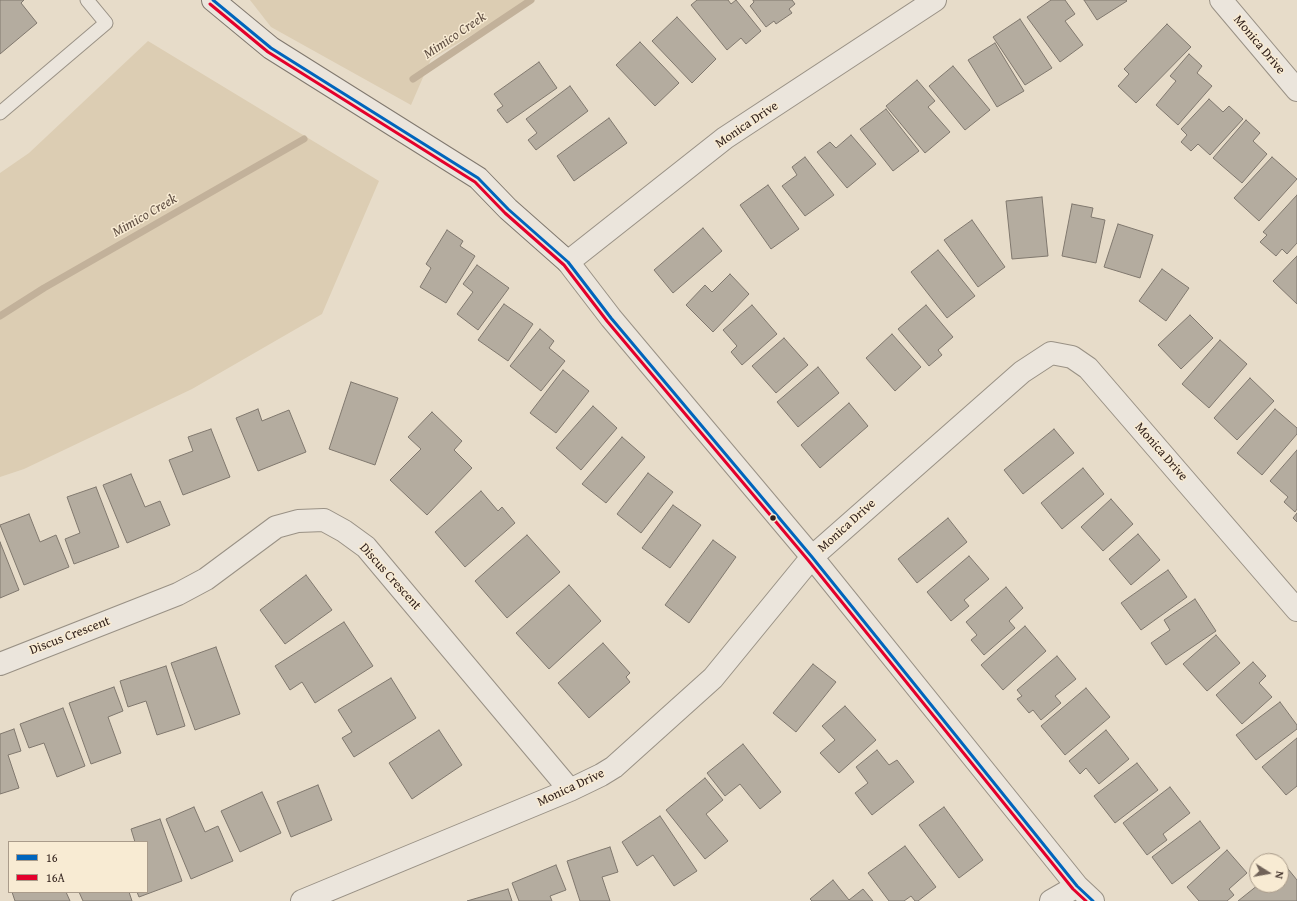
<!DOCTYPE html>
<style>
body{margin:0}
#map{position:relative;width:1297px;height:901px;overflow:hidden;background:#e7dcc9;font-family:"Gentium Book Plus",serif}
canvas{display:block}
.legend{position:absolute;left:8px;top:841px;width:140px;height:52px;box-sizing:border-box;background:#f8ebd3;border:1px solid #a99b8a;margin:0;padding:5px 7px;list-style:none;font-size:12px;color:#32221d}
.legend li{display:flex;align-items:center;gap:8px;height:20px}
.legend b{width:20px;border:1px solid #a99b8a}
.north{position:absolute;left:1249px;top:853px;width:40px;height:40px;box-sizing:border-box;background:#f8ebd3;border:1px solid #a99b8a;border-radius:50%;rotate:101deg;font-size:11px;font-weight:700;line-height:16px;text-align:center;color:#32221d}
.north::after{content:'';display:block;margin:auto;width:14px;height:18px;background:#716359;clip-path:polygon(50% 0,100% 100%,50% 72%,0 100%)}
</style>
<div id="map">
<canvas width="1297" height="901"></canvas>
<ul class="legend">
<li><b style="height:5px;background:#0065bd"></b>16</li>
<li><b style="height:5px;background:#e4002b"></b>16A</li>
</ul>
<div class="north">N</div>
</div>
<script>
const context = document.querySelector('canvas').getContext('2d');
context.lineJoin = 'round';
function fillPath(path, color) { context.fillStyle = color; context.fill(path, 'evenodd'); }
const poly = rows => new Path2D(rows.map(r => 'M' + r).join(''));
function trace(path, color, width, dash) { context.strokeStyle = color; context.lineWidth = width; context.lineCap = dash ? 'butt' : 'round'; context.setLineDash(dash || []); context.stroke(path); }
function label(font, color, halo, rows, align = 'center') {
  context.font = font + ' "Gentium Book Plus",serif'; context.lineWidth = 3; context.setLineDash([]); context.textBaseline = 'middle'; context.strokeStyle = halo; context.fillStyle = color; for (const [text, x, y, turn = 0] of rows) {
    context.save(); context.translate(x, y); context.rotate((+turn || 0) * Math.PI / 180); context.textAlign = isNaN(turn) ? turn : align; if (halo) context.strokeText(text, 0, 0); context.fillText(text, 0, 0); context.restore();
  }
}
fillPath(poly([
 [250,0,532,0,431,59,411,105,271,27],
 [148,41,379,181,322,314,192,389,24,469,0,477,0,173,29,153]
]), '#dccdb3');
trace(poly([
 [413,79,531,0],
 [0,316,44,288,304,139]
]), '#c2b19a', 7);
const building = poly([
 [0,0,24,0,21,3,37,23,0,54,0,0],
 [697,0,728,0,731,4,736,0,761,31,746,44,741,38,727,50,691,5,697,0],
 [753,0,792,0,795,4,789,9,792,13,776,24,774,21,766,27,750,6,754,2,753,0],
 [1051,0,1065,0,1075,14,1065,21,1083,45,1060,62,1027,17,1051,0],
 [1084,0,1126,0,1127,1,1097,20,1084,0],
 [677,17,716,59,692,83,652,41,677,17],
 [1020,19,1052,68,1025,85,993,37,1020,19],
 [1167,24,1191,47,1136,103,1118,86,1129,74,1124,69,1167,24],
 [640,42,679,83,655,106,616,65,640,42],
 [995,43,1024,91,997,107,968,60,995,43],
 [1189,54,1202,66,1197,73,1212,86,1178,125,1156,105,1176,81,1170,76,1189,54],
 [539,62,557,88,507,123,497,110,503,106,494,94,539,62],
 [953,66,990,110,965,130,929,86,953,66],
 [917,80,935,101,928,107,950,132,925,153,886,106,917,80],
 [570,86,588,111,536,150,528,140,537,133,526,119,570,86],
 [1209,99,1223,112,1229,106,1243,119,1210,155,1198,144,1191,151,1181,142,1187,135,1181,129,1209,99],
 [886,109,919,151,893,171,860,129,886,109],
 [609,118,627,143,574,181,557,156,609,118],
 [1246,120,1260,133,1253,141,1267,154,1242,183,1213,158,1246,120],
 [851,135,876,164,847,188,817,152,830,142,836,148,851,135],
 [805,157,834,195,805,216,782,186,797,175,792,167,805,157],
 [1272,157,1297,179,1259,221,1234,198,1272,157],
 [768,185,799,229,771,249,740,205,768,185],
 [1297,195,1297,243,1287,254,1282,249,1276,256,1260,242,1267,235,1263,232,1297,195],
 [1042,197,1048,256,1012,259,1006,201,1042,197],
 [1072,204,1093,208,1091,217,1105,220,1096,263,1062,256,1072,204],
 [972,220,1005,267,978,287,944,240,972,220],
 [1118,224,1153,235,1140,278,1104,267,1118,224],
 [703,228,722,251,673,293,654,270,703,228],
 [447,230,463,241,460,246,475,256,446,303,420,287,431,268,426,264,447,230],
 [938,250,975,296,947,318,911,272,938,250],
 [1297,256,1297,304,1273,281,1297,256],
 [477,265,509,288,478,330,457,314,473,292,463,284,477,265],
 [1162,269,1189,288,1166,321,1139,301,1162,269],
 [730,274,749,294,713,332,686,305,705,285,712,292,730,274],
 [504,304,533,324,508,361,478,340,504,304],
 [752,305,777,334,742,365,731,352,737,346,723,330,752,305],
 [926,305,953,337,938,350,942,355,929,366,898,329,926,305],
 [1190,315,1213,338,1181,369,1158,345,1190,315],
 [540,329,554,341,549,348,565,361,541,391,510,366,540,329],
 [892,334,921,367,895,391,866,358,892,334],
 [784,338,808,365,776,393,752,366,784,338],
 [1220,340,1247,364,1209,408,1182,384,1220,340],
 [818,367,839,393,798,427,777,402,818,367],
 [563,370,589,391,556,433,530,413,563,370],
 [1250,378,1274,401,1237,440,1214,418,1250,378],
 [351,382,398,398,375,465,329,449,351,382],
 [849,403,868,426,820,468,801,445,849,403],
 [593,406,617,428,581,470,556,448,593,406],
 [258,409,262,421,289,410,306,452,258,471,236,418,258,409],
 [1275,409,1297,428,1297,434,1262,475,1237,453,1275,409],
 [432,412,462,441,454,450,472,468,427,515,390,480,421,449,408,437,432,412],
 [211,429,230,477,183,495,169,460,193,451,188,437,211,429],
 [1054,429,1074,453,1023,494,1004,470,1054,429],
 [622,437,645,457,606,503,582,484,622,437],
 [1297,450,1297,509,1295,512,1284,502,1288,497,1270,481,1297,450],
 [1083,468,1104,494,1062,529,1041,503,1083,468],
 [648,473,673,492,641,533,617,514,648,473],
 [131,474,145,507,160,501,170,525,127,543,103,485,131,474],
 [96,487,119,547,74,564,65,539,80,533,67,497,96,487],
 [481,491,498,511,502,507,515,523,465,567,435,532,481,491],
 [1111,499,1133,524,1103,551,1081,527,1111,499],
 [673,505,701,525,670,568,642,548,673,505],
 [1297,513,1297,522,1293,518,1297,513],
 [29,514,40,542,56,535,69,567,24,585,0,525,29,514],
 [948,518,967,542,917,583,898,559,948,518],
 [1138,534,1160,560,1131,585,1109,559,1138,534],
 [527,535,560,572,507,618,475,581,527,535],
 [713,540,736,557,689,623,665,605,713,540],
 [0,542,19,590,0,598,0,542],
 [969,556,989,579,964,600,969,606,951,621,927,592,969,556],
 [1168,570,1187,597,1141,630,1121,603,1168,570],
 [306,575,332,610,285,644,260,610,306,575],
 [569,585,601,621,549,669,516,633,569,585],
 [1006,587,1023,608,1009,621,1015,628,984,655,971,640,977,635,966,622,1006,587],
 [1195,599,1216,631,1166,665,1151,643,1170,630,1164,620,1195,599],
 [344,622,373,666,315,703,302,682,290,690,275,666,344,622],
 [1025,626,1046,651,1003,690,981,665,1025,626],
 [1216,635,1240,663,1207,691,1183,664,1216,635],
 [603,643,630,673,626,677,630,682,589,718,558,683,603,643],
 [216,647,240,714,195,730,171,663,216,647],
 [1057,656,1076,679,1055,696,1061,703,1041,720,1033,710,1029,713,1017,699,1022,696,1017,690,1057,656],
 [1253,662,1266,676,1259,683,1272,697,1242,724,1216,695,1253,662],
 [813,664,836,682,796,732,773,713,813,664],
 [166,666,185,726,157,735,146,701,128,707,120,681,166,666],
 [391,678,416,718,354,757,342,738,352,732,338,710,391,678],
 [114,687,123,711,108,717,121,753,91,764,69,703,114,687],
 [1086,688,1110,717,1065,755,1041,726,1086,688],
 [1280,702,1297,725,1297,729,1256,760,1236,735,1280,702],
 [845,706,876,740,839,773,820,753,835,740,822,726,845,706],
 [63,708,85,766,57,777,44,743,29,748,20,724,63,708],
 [14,729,21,751,8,755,19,788,0,794,0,734,14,729],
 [439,730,462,765,412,799,389,763,439,730],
 [1106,730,1129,759,1099,784,1086,768,1080,774,1069,761,1106,730],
 [1297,738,1297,786,1286,795,1262,767,1297,738],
 [743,744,781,792,760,809,740,784,725,796,707,773,743,744],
 [877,750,889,765,897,760,914,782,872,815,855,793,868,783,856,767,877,750],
 [1137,763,1158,790,1115,823,1094,796,1137,763],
 [705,778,723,800,706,814,728,841,705,859,666,810,705,778],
 [318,785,332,820,291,837,277,802,318,785],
 [1170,787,1190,813,1163,834,1167,840,1147,855,1123,823,1170,787],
 [262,792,281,833,240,852,221,811,262,792],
 [194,807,205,832,218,826,233,861,191,879,166,819,194,807],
 [944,807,983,860,959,878,919,825,944,807],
 [660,816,697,871,674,886,653,855,637,866,622,842,660,816],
 [160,819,182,881,139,897,137,892,147,892,147,842,135,842,131,829,160,819],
 [1200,821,1220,848,1172,884,1152,857,1200,821],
 [905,846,936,887,918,901,915,901,911,896,904,901,889,901,868,873,905,846],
 [610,847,618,872,602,877,610,901,580,901,567,861,610,847],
 [1227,850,1247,873,1229,889,1234,895,1227,901,1199,901,1187,887,1227,850],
 [1284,864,1297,880,1297,901,1238,901,1258,885,1281,885,1281,866,1284,864],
 [556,865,566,890,550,896,552,901,519,901,512,883,556,865],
 [833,880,849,900,863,889,873,901,812,901,810,899,833,880],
 [508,889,512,901,467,901,508,889],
 [12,892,66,892,70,901,15,901,12,892],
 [79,892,129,892,132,901,83,901,79,892]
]);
fillPath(building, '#b4ac9f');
trace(building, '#80786e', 1);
const lane = poly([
 [0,113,106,23,87,0]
]);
const street = poly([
 [935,0,725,138,568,262,611,318,812,557,1077,886,1093,901],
 [1221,0,1297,90],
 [0,664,178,594,206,579,276,527,298,521,324,520,344,531,366,547,570,790],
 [302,901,570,790,601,775,614,767,713,678,812,557,1022,372,1051,353,1072,357,1088,368,1297,610],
 [1051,901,1077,886]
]);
const secondary = poly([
 [213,0,271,48,478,178,508,209,568,262]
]);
trace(lane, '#999185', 15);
trace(street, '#999185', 24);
trace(secondary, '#80786e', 24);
trace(lane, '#ebe5dc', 13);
trace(street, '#ebe5dc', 22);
trace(secondary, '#ebe5dc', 22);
trace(poly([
 [213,0,271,48,478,178,508,209,568,262,611,318,812,557,1077,886,1093,901]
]), '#0065bd', 3);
trace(poly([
 [210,4,268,52,475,182,505,213,564,265,607,321,808,560,1073,889,1086,901]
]), '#e4002b', 3);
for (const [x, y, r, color] of [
 [773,518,3.5,"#32221d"]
]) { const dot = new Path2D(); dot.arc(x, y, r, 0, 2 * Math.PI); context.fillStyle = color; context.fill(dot); trace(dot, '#f8ebd3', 1.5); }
label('13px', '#32221d', '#f8ebd3', [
 ["Monica Drive",1259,45,50],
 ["Monica Drive",747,125,-34],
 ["Monica Drive",1161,452,49],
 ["Monica Drive",847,526,-42],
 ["Discus Crescent",390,577,48],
 ["Discus Crescent",70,636,-21],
 ["Monica Drive",571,788,-25]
]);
label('italic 14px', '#5f4e42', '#f8ebd3', [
 ["Mimico Creek",455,36,-34],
 ["Mimico Creek",145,216,-30]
]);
</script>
